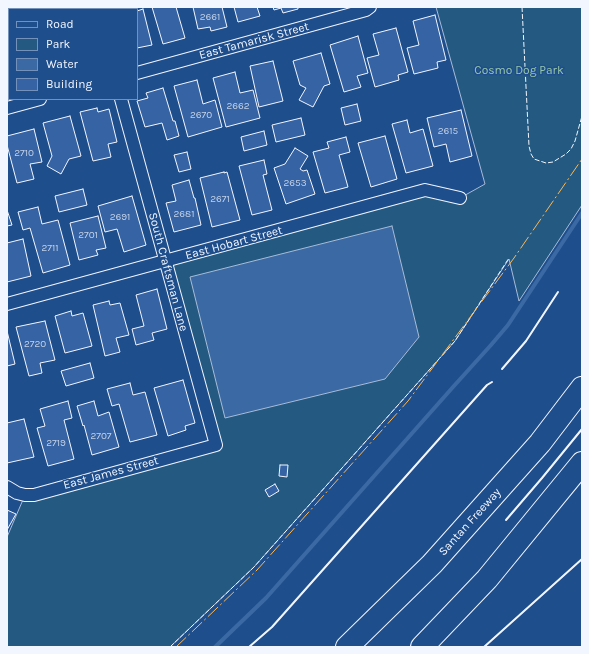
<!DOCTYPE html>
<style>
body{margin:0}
#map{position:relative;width:589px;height:654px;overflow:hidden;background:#1f4e8c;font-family:Karla,sans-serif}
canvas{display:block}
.frame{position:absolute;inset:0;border:8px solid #f2f6ff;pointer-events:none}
.legend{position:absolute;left:8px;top:8px;width:130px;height:92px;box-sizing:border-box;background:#1f4e8c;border:1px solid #7391ba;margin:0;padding:5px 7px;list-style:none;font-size:12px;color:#f2f6ff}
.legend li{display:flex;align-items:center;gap:8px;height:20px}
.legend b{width:20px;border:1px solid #7391ba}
</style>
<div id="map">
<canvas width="589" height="654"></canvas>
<div class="frame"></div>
<ul class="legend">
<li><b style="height:5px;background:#1f4e8c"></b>Road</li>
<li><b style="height:11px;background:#245a82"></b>Park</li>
<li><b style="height:11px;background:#3b69a3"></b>Water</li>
<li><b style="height:11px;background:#3563a3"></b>Building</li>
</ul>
</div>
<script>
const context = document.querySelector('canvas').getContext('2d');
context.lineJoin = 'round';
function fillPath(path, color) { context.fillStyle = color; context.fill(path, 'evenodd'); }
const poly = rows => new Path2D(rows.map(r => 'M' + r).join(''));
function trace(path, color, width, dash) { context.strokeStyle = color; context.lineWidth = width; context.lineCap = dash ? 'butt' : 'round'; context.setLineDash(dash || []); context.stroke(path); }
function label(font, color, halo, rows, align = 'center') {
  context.font = font + ' Karla,sans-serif'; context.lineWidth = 3; context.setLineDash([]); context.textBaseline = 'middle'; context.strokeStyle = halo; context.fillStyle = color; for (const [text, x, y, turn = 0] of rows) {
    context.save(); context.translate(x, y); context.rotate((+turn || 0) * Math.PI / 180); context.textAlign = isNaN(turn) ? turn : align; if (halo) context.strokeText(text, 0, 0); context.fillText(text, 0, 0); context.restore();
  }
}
const green = poly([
 [436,7,582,7,582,205,519,301,509,259,455,341,254,567,170,647,7,647,7,537,25,495,216,445,165,261,425,190,460,198,485,184,436,7]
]);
fillPath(green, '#245a82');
trace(green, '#a8bbd7', 1);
const water = poly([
 [392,226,419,337,385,379,225,418,190,277,392,226]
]);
fillPath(water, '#3b69a3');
trace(water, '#a8bbd7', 1);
trace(poly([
 [215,647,266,598,453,387,491,345,508,325,582,213]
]), '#3b69a3', 4);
const building = poly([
 [7,7,34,7,35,9,9,9,9,20,7,20,7,7],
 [152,7,176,7,185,38,163,44,152,7],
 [193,7,222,7,227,27,211,31,210,27,198,29,193,7],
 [234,7,257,7,260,16,238,22,234,7],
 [273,7,298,7,298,9,283,13,281,8,274,10,273,7],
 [143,9,152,45,137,48,137,11,143,9],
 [435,15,446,60,437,62,438,68,414,74,407,48,419,45,413,21,435,15],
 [396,28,408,72,398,75,399,80,375,87,367,58,379,55,373,34,396,28],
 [358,36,368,73,357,76,361,87,344,92,330,45,358,36],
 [7,48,9,48,9,87,7,87,7,48],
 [321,53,330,84,324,86,313,107,299,100,306,88,300,85,293,61,321,53],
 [273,61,283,101,259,107,250,66,273,61],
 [235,72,240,93,253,90,260,118,226,127,213,78,235,72],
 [197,80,203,104,215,100,222,127,188,137,174,86,197,80],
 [163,88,173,121,175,121,179,136,167,140,162,123,145,127,137,101,148,98,146,93,163,88],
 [357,104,361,121,345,125,341,108,357,104],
 [97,108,98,112,109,109,117,142,108,144,111,157,93,161,80,112,97,108],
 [461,110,472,156,450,162,446,144,434,147,427,118,461,110],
 [70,116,81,156,69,159,61,174,47,166,52,156,43,123,70,116],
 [301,118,305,135,276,142,272,125,301,118],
 [407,120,410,133,423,129,433,166,406,173,392,124,407,120],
 [34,129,42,162,30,164,34,179,17,183,7,145,7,136,34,129],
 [264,131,267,145,244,151,241,137,264,131],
 [385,136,397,179,371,187,358,143,385,136],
 [346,137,350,152,339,155,348,187,325,193,313,152,329,148,327,142,346,137],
 [295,148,308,156,300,169,303,171,307,170,315,194,286,204,274,168,285,164,295,148],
 [187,152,191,169,179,172,174,155,187,152],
 [264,160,267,174,263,175,272,210,252,215,239,166,264,160],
 [224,172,224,173,227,172,240,220,212,227,200,178,224,172],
 [189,180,194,198,195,198,201,225,174,232,166,203,176,201,172,185,189,180],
 [83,189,87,205,59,212,55,196,83,189],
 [132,196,146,245,124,252,117,229,105,232,98,206,132,196],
 [38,207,42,224,58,220,70,265,43,273,30,228,23,230,18,212,38,207],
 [7,210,12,225,7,226,7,210],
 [98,216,106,248,96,250,98,255,79,260,70,223,98,216],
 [23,239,31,276,7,282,7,243,23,239],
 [157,289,167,329,152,333,154,340,136,345,132,329,144,326,136,295,157,289],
 [109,301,110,305,120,303,129,335,116,338,120,352,105,356,93,305,109,301],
 [71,311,72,316,83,313,92,346,65,353,55,316,71,311],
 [45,321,55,360,40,363,42,373,29,376,16,327,45,321],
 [7,331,15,364,7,366,7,331],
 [90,363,94,378,66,386,61,371,90,363],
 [183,380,195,423,185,426,186,430,168,436,154,388,183,380],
 [130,383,133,395,145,392,157,435,130,442,119,404,112,406,107,389,130,383],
 [68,401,72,418,64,420,74,459,48,466,37,428,45,426,40,409,68,401],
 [94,401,98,416,109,412,119,447,92,455,84,425,83,426,77,406,94,401],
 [24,419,34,457,7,463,7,423,24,419],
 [280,465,288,465,287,477,279,476,280,465],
 [275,484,279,491,269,497,265,490,275,484],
 [7,510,16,514,7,530,7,510]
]);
fillPath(building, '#3563a3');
trace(building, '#f2f6ff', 1);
const minor = poly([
 [96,7,97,9],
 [137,73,366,10,370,7],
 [7,108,40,99],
 [7,304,425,190,460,198],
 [7,487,17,493,25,495,34,495,216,445,121,99]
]);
const motorway = poly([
 [347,647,432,564,540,443,582,388],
 [422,647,487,579,582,463]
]);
trace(minor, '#f2f6ff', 14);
trace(motorway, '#f2f6ff', 24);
trace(minor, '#1f4e8c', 12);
trace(motorway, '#1f4e8c', 22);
trace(poly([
 [522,7,529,146,531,154,534,159,546,163,553,162,566,154,571,149,575,141,582,116],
 [170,647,254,567,455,341,509,258]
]), '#f2f6ff', 1, [5, 2]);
trace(poly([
 [502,369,526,341,558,292],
 [506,520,542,478,582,429],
 [249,647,272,627,487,385,492,382],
 [484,647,582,559]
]), '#f2f6ff', 2);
trace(poly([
 [176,647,257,570,408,401,514,258,582,159]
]), '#ffb74d', 1, [14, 3, 2, 3]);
label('10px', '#c3d1e8', null, [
 ["2661",210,17],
 ["2662",238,106],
 ["2670",201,115],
 ["2615",448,131],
 ["2710",24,153],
 ["2653",295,183],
 ["2671",220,199],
 ["2681",184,214],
 ["2691",120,217],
 ["2701",88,235],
 ["2711",50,248],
 ["2720",35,344],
 ["2707",101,436],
 ["2719",56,443]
]);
label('12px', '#f2f6ff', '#1f4e8c', [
 ["East Tamarisk Street",254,41,-15],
 ["East Hobart Street",234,243,-15],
 ["South Craftsman Lane",168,272,75],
 ["East James Street",111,473,-15],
 ["Santan Freeway",470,522,-48]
]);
label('12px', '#97c8a6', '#1f4e8c', [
 ["Cosmo Dog Park",519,71]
]);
</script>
